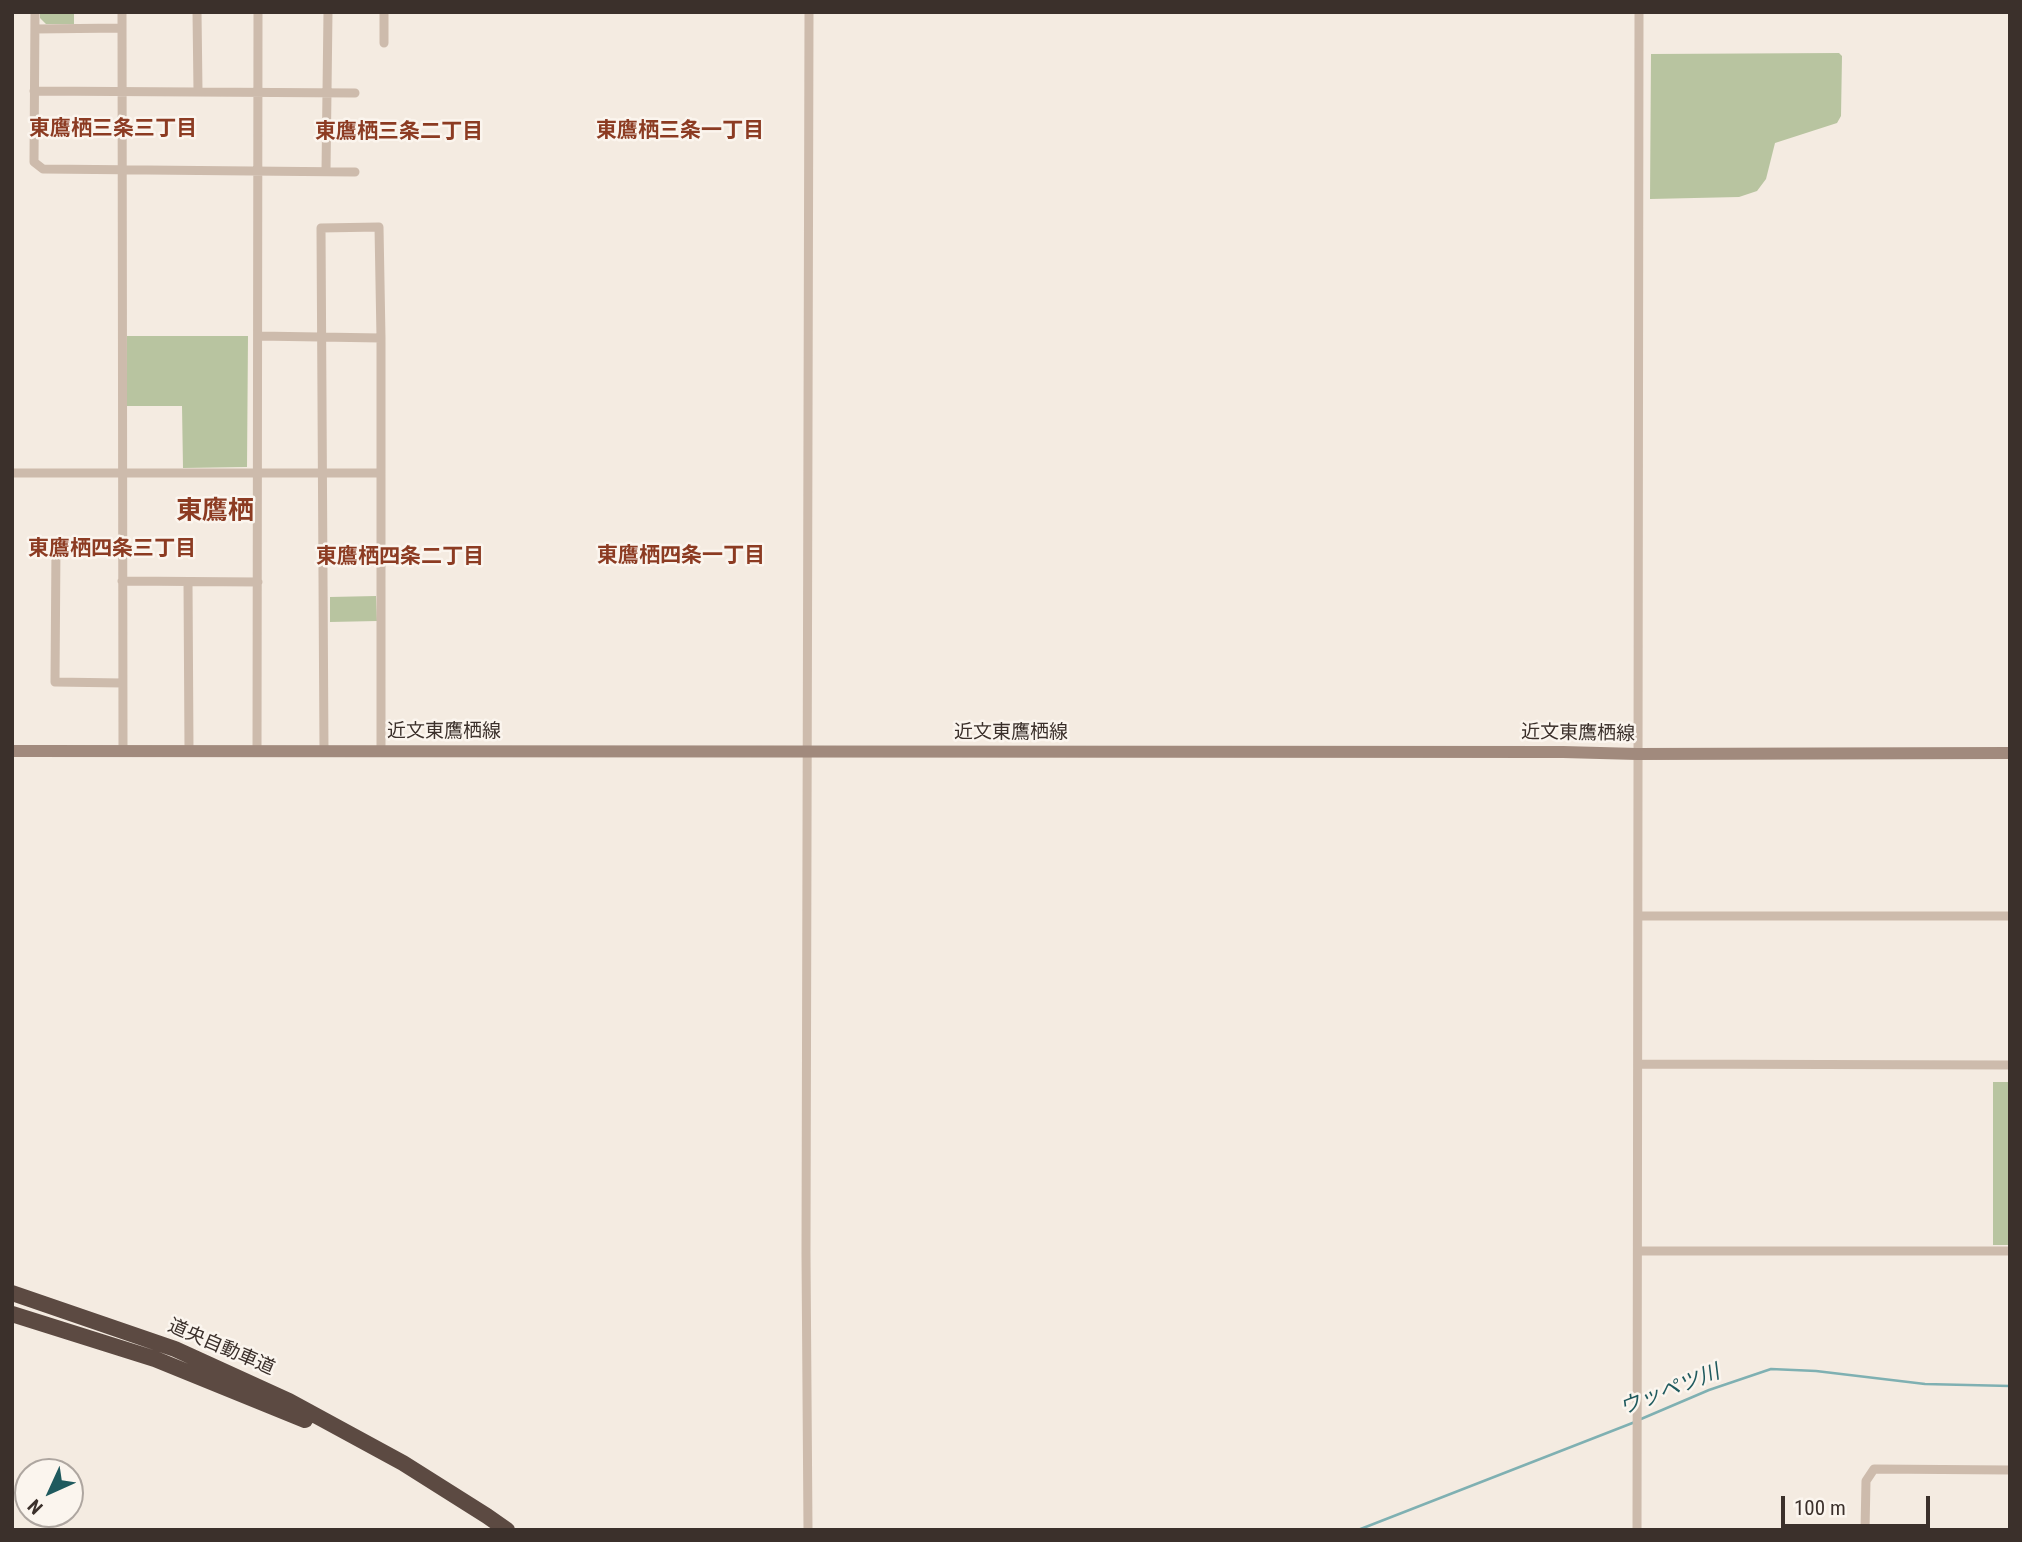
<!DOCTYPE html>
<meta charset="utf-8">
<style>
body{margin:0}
#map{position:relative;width:2022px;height:1542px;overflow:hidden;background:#f4ebe1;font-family:"Roboto Condensed",sans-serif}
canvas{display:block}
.frame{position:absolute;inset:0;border:14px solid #3b302b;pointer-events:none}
.north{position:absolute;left:14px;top:1458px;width:70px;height:70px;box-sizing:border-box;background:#fbf5ee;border:2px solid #aea6a0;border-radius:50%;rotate:225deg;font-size:19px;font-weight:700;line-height:28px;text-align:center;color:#3b302b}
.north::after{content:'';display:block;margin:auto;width:24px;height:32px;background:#1f5a5e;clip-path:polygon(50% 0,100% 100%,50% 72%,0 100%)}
.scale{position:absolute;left:1781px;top:1496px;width:149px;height:32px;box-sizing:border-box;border:4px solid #3b302b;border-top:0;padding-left:9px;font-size:21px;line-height:24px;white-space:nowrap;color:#3b302b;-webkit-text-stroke:5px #fbf5ee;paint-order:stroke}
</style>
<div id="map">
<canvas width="2022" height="1542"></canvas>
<div class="frame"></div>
<div class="north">N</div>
<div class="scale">100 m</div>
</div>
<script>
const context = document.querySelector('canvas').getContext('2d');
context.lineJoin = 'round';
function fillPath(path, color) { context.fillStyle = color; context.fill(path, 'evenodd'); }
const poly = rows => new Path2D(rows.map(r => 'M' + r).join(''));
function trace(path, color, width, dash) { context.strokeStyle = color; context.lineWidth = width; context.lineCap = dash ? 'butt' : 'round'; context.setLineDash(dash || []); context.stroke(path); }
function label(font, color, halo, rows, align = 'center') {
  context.font = font + ' "Roboto Condensed","Noto Sans JP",sans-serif'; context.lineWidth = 5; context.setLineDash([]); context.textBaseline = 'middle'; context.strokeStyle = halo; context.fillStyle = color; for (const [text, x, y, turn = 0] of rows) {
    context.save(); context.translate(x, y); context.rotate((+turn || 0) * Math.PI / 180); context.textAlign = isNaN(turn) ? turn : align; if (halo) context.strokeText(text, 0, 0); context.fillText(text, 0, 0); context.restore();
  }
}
fillPath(poly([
 [40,12,74,12,74,24,46,24,40,18],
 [1839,53,1842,56,1841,116,1837,123,1775,143,1766,179,1757,191,1739,197,1650,199,1651,54],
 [127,336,248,336,247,467,183,468,182,406,127,406],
 [376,596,377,621,330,622,330,597],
 [1993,1082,2010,1082,2010,1245,1993,1245]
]), '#b8c4a0');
trace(poly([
 [1641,1419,1709,1390,1771,1369,1816,1371,1925,1384,2010,1386],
 [1358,1530,1635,1422]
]), '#7fb0b2', 2.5);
trace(poly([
 [35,12,34,162,43,169,355,172],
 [122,12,123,751],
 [197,12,198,91],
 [35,29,122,28],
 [384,43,384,12],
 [34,91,355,93],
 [326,171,328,12],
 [258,336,381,338],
 [12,473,381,473],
 [122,546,56,546,55,682,122,683],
 [122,581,258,582],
 [188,582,189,750],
 [257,751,258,12],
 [324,752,321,228,379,227,381,338,381,751],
 [1638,916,2010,916],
 [1638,1064,2010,1065],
 [1638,1251,2010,1251],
 [808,1530,806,1253,809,12],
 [1637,1530,1639,12],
 [1865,1530,1866,1481,1874,1469,2010,1470]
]), '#cdbbac', 9);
trace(poly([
 [12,751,1563,752,1637,754,2010,753]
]), '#a18a7d', 12);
trace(poly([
 [12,1293,175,1349,289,1401,403,1463,487,1516,507,1530],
 [12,1314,155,1359,305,1420]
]), '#5c4a42', 16);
label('19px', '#3b302b', '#fbf5ee', [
 ["近文東鷹栖線",444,732],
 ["近文東鷹栖線",1011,733],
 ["近文東鷹栖線",1578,734,1],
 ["道央自動車道",221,1348,23]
]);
label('bold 21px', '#8c3b22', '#fbf5ee', [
 ["東鷹栖三条三丁目",113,130],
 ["東鷹栖三条一丁目",680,132],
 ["東鷹栖三条二丁目",399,133],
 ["東鷹栖四条三丁目",112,550],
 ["東鷹栖四条一丁目",681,557],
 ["東鷹栖四条二丁目",400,558]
]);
label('italic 21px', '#1f5a5e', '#fbf5ee', [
 ["ウッペツ川",1670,1391,-21]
]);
label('bold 26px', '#8c3b22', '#fbf5ee', [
 ["東鷹栖",215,512]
]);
</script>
